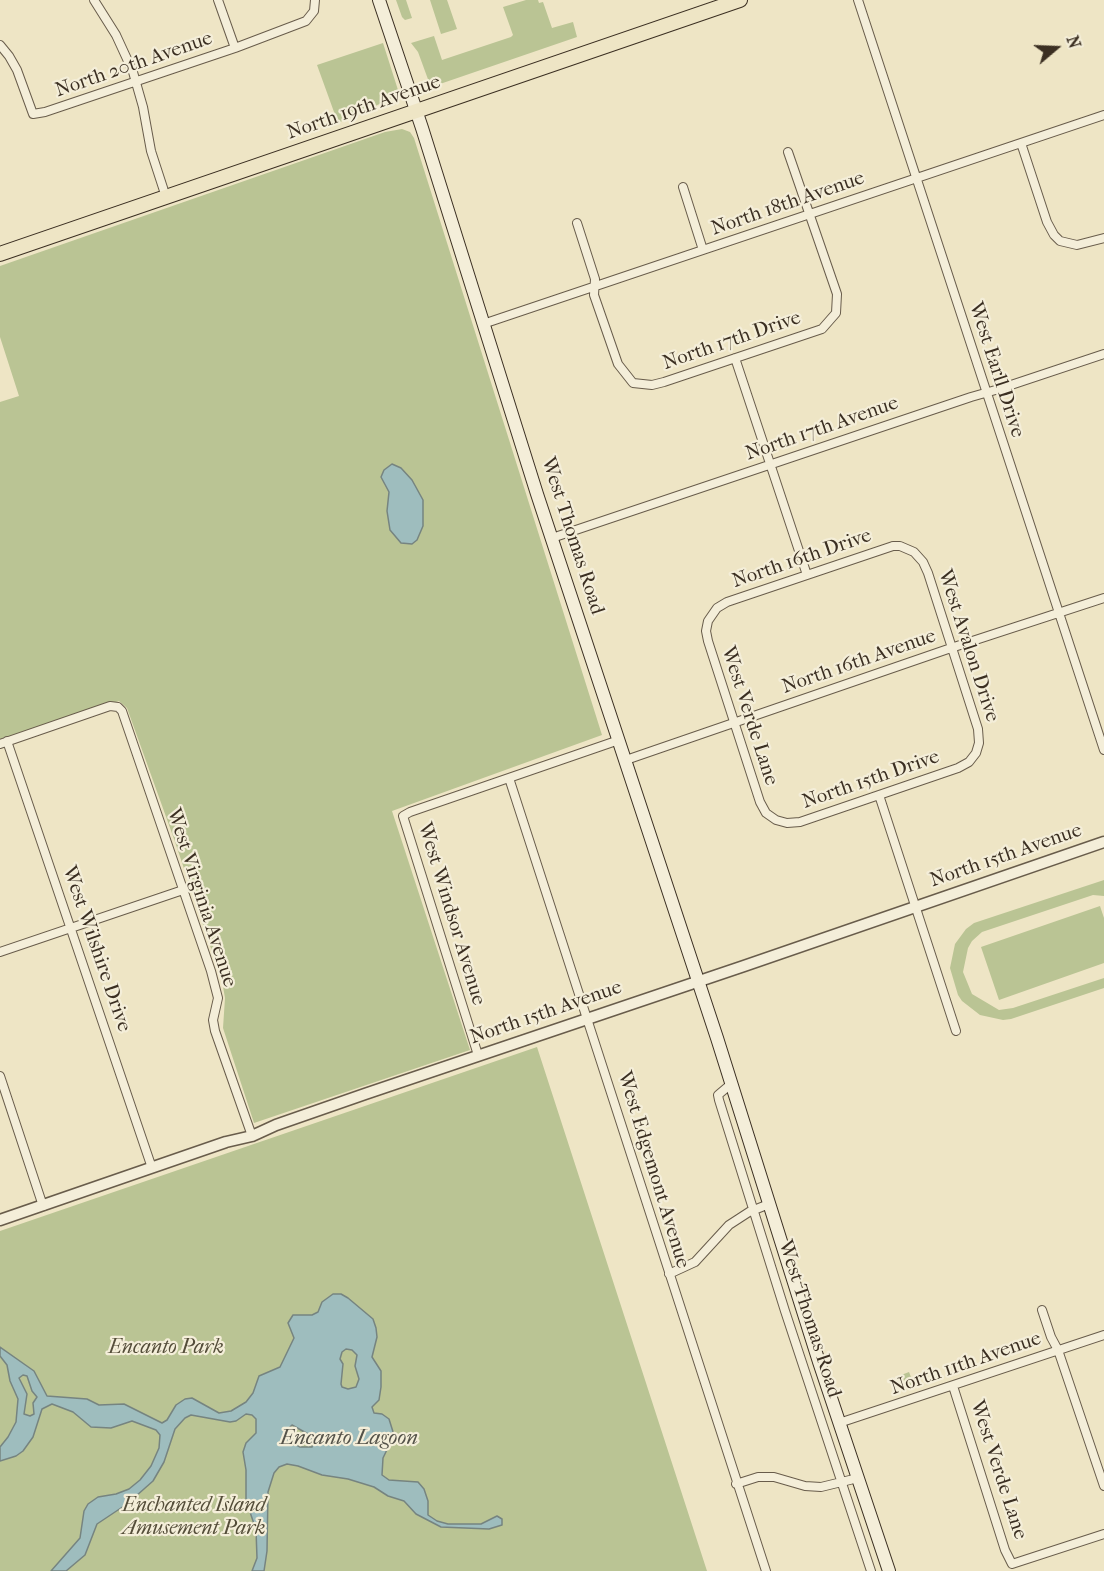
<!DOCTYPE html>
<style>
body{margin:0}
#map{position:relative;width:1104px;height:1571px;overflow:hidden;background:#eee5c5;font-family:"IM FELL French Canon",serif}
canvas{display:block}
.north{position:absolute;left:1026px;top:18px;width:60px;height:60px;-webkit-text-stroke:4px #f4eed9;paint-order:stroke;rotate:71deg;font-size:16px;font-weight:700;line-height:24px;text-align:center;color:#3b2f22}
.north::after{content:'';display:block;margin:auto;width:21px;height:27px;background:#3b2f22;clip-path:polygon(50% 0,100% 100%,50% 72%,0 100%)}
</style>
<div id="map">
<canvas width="1104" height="1571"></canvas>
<div class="north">N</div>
</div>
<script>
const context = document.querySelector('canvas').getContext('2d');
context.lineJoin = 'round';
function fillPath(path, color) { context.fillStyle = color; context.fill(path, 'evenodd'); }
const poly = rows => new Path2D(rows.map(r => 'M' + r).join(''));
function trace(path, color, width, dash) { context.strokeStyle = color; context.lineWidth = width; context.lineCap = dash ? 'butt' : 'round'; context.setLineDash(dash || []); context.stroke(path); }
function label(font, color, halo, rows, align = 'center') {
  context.font = font + ' "IM FELL French Canon",serif'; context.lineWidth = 4.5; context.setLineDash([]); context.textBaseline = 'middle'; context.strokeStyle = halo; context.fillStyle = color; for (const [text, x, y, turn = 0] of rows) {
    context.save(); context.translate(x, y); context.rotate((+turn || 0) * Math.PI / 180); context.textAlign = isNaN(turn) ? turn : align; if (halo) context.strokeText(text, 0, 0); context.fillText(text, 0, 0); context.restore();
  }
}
fillPath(poly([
 [396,0,406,0,412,18,405,20,402,17],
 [430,0,447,0,457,29,441,34],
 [526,0,538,0,539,3,543,2,552,28,573,22,577,37,437,85,429,82,418,52,411,43,434,36,442,60,511,37,513,35,503,7],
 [383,43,398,90,397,96,338,123,317,65],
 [402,129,410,132,414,138,602,735,392,811,470,1050,254,1123,223,1028,225,998,222,981,174,839,127,708,119,701,0,740,0,402,19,396,0,337,0,266,385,132],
 [1104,880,1104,896,1093,895,982,932,972,941,968,948,963,972,972,994,999,1010,1013,1008,1104,978,1104,988,1011,1019,1003,1020,980,1015,962,1001,958,995,950,968,955,944,966,929,974,923],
 [1100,906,1104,918,1104,963,999,1000,981,947],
 [537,1047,707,1571,0,1571,0,1231],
 [909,1372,915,1387,901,1391,896,1377]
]), '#bac494');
const water = poly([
 [392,464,401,468,412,480,423,500,423,526,417,540,412,544,401,543,390,530,387,511,389,492,381,477,384,470,392,464],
 [333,1294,341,1294,348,1298,373,1319,376,1328,377,1337,372,1357,381,1371,381,1387,379,1400,372,1407,374,1413,382,1414,389,1419,394,1435,383,1458,382,1475,389,1480,418,1482,424,1489,428,1501,428,1515,437,1521,448,1524,481,1524,497,1516,502,1519,502,1525,489,1529,441,1527,416,1514,404,1501,388,1496,374,1487,348,1479,322,1475,298,1466,287,1464,279,1467,274,1473,268,1492,267,1551,264,1571,252,1571,257,1558,256,1530,246,1500,246,1470,243,1452,246,1443,256,1433,256,1419,252,1415,246,1414,236,1421,230,1422,191,1415,185,1418,175,1429,164,1462,153,1481,127,1504,97,1524,85,1555,66,1571,51,1571,80,1538,84,1511,88,1504,98,1497,116,1494,129,1489,140,1480,151,1466,159,1448,160,1435,156,1430,132,1421,111,1428,91,1427,73,1412,52,1404,42,1409,33,1437,23,1451,16,1456,0,1461,0,1447,8,1437,16,1422,18,1399,10,1381,7,1365,0,1356,0,1347,34,1371,47,1396,87,1399,99,1405,124,1404,162,1423,167,1420,176,1405,185,1399,192,1398,219,1413,231,1411,246,1402,253,1393,259,1376,280,1367,294,1338,288,1323,293,1315,312,1315,318,1312,322,1302,333,1294],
 [346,1349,352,1350,357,1355,355,1366,359,1379,356,1387,348,1389,342,1387,341,1384,343,1364,340,1359,342,1352,346,1349],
 [23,1375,27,1376,32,1391,37,1397,33,1403,34,1414,30,1416,24,1414,27,1394,19,1378,23,1375],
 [292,1425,308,1434,313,1442,312,1447,300,1447,288,1440,284,1433,292,1425]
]);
fillPath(water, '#9ebdbe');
trace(water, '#768480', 1.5);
const minor = poly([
 [94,0,116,35,133,72,143,107,151,151,166,197],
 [218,0,235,48],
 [858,0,1104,750],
 [0,45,9,56,17,70,33,114,45,112,235,48,306,21,314,11,315,0],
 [1021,143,1047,222,1054,235,1060,241,1077,245,1104,238],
 [683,187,703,250],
 [577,223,595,279,594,295,618,364,633,383,652,385,664,382,822,329,836,313,837,294,788,152],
 [483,324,1104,115],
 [735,358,807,575],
 [552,538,971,397,999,389,1104,354],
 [893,546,900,546,914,552,923,562,928,573,978,729,979,743,976,753,969,762,958,768,800,822,787,823,776,820,766,813,760,802,708,641,706,631,708,621,717,608,727,602,893,546],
 [7,741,152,1168],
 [0,744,110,706,118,707,122,711,211,971,218,998,213,1020,215,1031,252,1136],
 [626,760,951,648,1104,598],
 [509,778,766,1571],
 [879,795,956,1031],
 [0,952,183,890],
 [478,1055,403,816,410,812,619,740],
 [0,1076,43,1206],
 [731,1084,718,1095,719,1100,785,1311,871,1571],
 [669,1274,695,1262,729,1225,749,1212,769,1204],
 [1042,1310,1051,1337,1058,1350,1104,1486],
 [953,1386,1005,1550,1012,1564,1104,1534],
 [839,1423,1104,1335],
 [736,1484,758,1477,774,1477,805,1486,821,1487,858,1478]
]);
const tertiary = poly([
 [0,1220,226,1142,252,1136,276,1125,365,1094,744,966,1104,842]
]);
const secondary = poly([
 [379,0,422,128,537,494,717,1038,819,1362,889,1571]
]);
const primary = poly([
 [0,254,740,0]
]);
trace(minor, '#685c4b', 10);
trace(tertiary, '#685c4b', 13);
trace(secondary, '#3b2f22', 14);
trace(primary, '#3b2f22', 16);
trace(minor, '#f4eed9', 8);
trace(tertiary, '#f4eed9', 10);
trace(secondary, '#f4eed9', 12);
trace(primary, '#eee5c5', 14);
label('20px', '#3b2f22', '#f4eed9', [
 ["North 20th Avenue",134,65,-19],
 ["North 19th Avenue",364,108,-19],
 ["North 18th Avenue",788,204,-19],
 ["North 17th Drive",732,341,-19],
 ["West Earll Drive",996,370,72],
 ["North 17th Avenue",822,429,-19],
 ["West Thomas Road",572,536,72],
 ["North 16th Drive",802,559,-19],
 ["West Avalon Drive",968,646,72],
 ["North 16th Avenue",859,662,-19],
 ["West Verde Lane",749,716,72],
 ["North 15th Drive",871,780,-19],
 ["North 15th Avenue",1006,856,-19],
 ["West Virginia Avenue",201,898,72],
 ["West Windsor Avenue",451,914,73],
 ["West Wilshire Drive",96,949,71],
 ["North 15th Avenue",546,1013,-19],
 ["West Edgemont Avenue",653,1170,73],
 ["West Thomas Road",809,1319,72],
 ["North 11th Avenue",966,1364,-19],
 ["West Verde Lane",998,1470,72]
]);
label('italic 20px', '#544d39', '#f4eed9', [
 ["Encanto Park",166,1348],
 ["Enchanted Island",194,1506],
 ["Amusement Park",194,1529]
]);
label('italic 21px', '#545249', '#f4eed9', [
 ["Encanto Lagoon",349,1439]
]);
</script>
